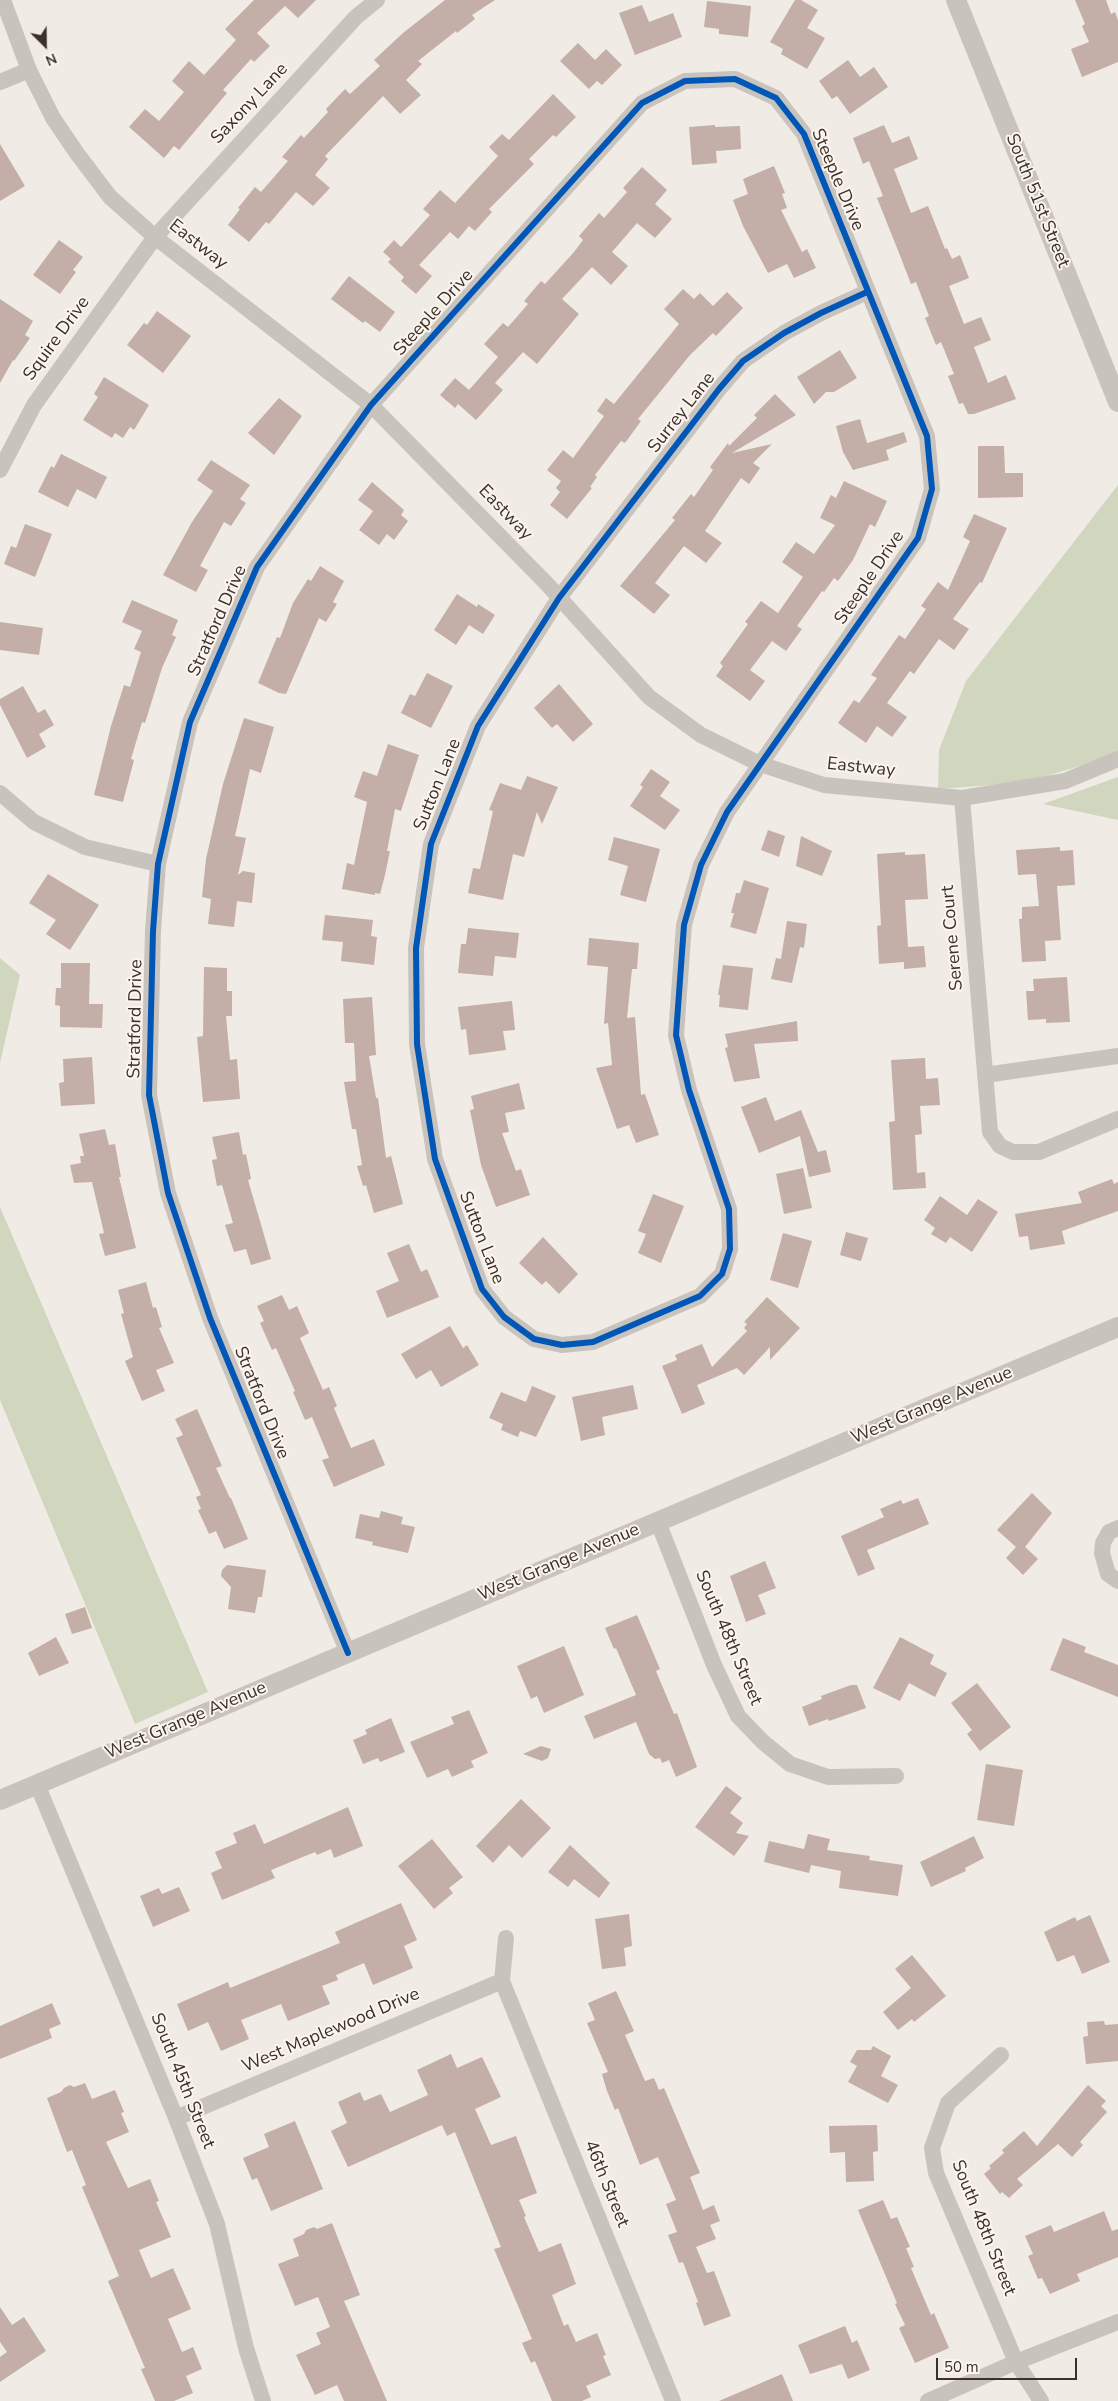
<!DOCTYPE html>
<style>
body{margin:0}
#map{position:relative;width:1118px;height:2401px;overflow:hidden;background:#f0ebe5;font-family:"Nunito Sans",sans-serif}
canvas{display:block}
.north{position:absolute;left:20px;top:20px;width:50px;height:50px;-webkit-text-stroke:4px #fbf5ee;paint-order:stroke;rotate:157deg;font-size:14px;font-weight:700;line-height:20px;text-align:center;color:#3b302b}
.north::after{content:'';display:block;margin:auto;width:18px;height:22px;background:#3b302b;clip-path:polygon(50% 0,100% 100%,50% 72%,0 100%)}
.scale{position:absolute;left:936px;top:2358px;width:141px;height:22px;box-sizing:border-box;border:2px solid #3b302b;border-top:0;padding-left:6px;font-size:15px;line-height:18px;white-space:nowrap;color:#3b302b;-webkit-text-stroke:4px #fbf5ee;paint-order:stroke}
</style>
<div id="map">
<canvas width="1118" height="2401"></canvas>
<div class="north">N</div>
<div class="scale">50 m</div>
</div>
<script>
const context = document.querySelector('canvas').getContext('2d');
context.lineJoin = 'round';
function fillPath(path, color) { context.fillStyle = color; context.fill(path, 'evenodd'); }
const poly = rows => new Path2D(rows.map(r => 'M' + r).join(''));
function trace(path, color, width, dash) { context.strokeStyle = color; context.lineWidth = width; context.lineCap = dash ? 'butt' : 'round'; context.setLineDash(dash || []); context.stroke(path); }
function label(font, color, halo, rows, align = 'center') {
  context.font = font + ' "Nunito Sans",sans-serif'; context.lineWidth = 4; context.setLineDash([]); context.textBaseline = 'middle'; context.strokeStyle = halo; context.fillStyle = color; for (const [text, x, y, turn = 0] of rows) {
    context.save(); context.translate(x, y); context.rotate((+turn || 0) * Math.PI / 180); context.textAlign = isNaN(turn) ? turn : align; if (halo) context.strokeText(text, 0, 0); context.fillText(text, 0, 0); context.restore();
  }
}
fillPath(poly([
 [1118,485,1118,751,1083,765,1046,776,1006,784,938,789,939,750,966,681],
 [1118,777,1118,820,1043,804],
 [0,958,20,975,0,1063],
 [0,1207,208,1692,135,1724,0,1400]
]), '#d1d6bf');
fillPath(poly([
 [254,0,316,0,298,18,285,6,257,33,270,46,254,62,251,59,223,90,227,93,179,150,174,146,164,158,129,127,145,109,159,121,184,92,172,81,189,61,204,75,236,40,225,29],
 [445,0,495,0,472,15,475,19,457,33,456,31,418,61,422,64,406,80,421,95,400,114,383,96,325,156,328,159,315,175,330,188,313,206,296,192,269,224,266,222,249,242,228,225,240,209,238,208,255,187,261,192,288,161,282,157,301,135,304,138,328,112,326,109,345,89,350,94,380,66,374,60,403,33],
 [795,0,801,0,818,10,807,28,825,38,807,69,781,54,783,49,770,42],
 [1075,0,1106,0,1111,14,1115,12,1118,20,1118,62,1082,77,1071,49,1089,42,1082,26,1085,24],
 [707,1,751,6,748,37,719,34,719,29,704,27],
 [642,5,649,22,673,13,682,37,635,55,619,13],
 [578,43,595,60,606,49,622,65,602,85,597,81,589,89,560,61],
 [848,60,860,77,874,67,888,87,850,114,837,96,832,99,819,81],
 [553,94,576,117,556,137,553,135,529,159,534,164,489,209,492,212,475,231,469,226,458,239,450,232,419,265,432,276,416,294,401,281,404,277,388,262,391,259,383,252,394,240,401,247,430,215,423,209,440,190,455,203,498,156,489,147,502,134,509,140],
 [715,125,715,127,740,126,741,149,716,151,717,163,692,165,689,127],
 [884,125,892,143,909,136,918,159,894,169,911,213,928,206,945,249,947,248,952,259,960,255,969,278,949,286,964,324,981,317,991,340,974,347,988,383,1006,375,1016,399,974,414,968,414,963,403,959,404,948,376,954,374,941,342,936,345,925,318,929,316,916,282,911,284,899,253,877,198,883,196,869,161,863,164,853,138],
 [0,144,25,186,0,201],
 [774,166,785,193,782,194,787,208,781,210,802,252,807,249,816,268,794,278,787,264,768,273,743,226,733,200,748,194,743,179],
 [642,167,667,190,655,204,672,219,655,238,637,223,612,252,628,266,611,285,592,267,562,299,579,314,537,364,523,352,495,383,503,390,476,420,458,404,455,408,440,395,455,378,469,390,498,357,484,344,503,323,508,327,528,304,524,301,541,281,545,284,574,252,583,240,579,236,599,213,604,218,627,192,623,188],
 [59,240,83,257,73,270,76,272,60,294,33,275],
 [349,276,395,312,380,332,365,321,363,323,331,299],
 [683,289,694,299,700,293,713,306,727,292,743,308,716,336,713,333,690,355,638,419,641,421,625,443,621,441,595,475,597,477,590,487,592,488,567,519,550,505,560,492,556,488,561,481,547,470,563,450,573,458,604,416,597,411,606,398,614,404,679,324,664,309],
 [0,299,33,321,25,335,30,338,14,361,13,360,0,383],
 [157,311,191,336,163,373,127,345,144,323,147,325],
 [840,350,857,378,834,392,826,392,814,404,797,377],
 [104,377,149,405,134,430,130,427,123,438,115,433,112,438,83,420,98,397,94,394],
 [775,394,796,415,732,453,772,444,753,463,760,468,749,484,741,478,705,531,722,543,706,563,684,546,655,583,670,595,654,614,620,586,675,520,672,518,691,494,694,497,713,470,710,467,728,443,729,446,757,418,754,415],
 [279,398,302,416,274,455,248,433],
 [860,419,867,443,904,432,907,442,886,450,889,460,853,470,843,452,836,426],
 [978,446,1004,446,1005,473,1023,473,1023,497,978,498],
 [61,454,107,477,96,499,77,489,68,507,38,492,51,466,54,468],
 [211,460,250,485,240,499,246,503,231,526,224,522,200,566,208,570,196,592,163,575,192,522,213,491,197,480],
 [844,481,887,501,875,527,870,524,853,560,838,581,834,578,824,592,822,591,797,626,802,629,786,651,772,641,750,670,765,681,750,701,716,676,723,666,720,663,748,624,745,622,761,601,778,613,803,577,782,562,796,542,814,554,835,525,820,518,831,495,836,498],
 [372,482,404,510,401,515,408,521,394,540,387,534,379,545,359,530,373,511,358,500],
 [974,514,1007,528,982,583,980,582,953,619,969,629,954,650,939,639,914,674,910,671,887,703,907,717,892,737,877,726,866,743,838,723,854,700,859,703,877,678,871,675,899,635,905,639,926,609,921,606,938,582,948,590,970,541,963,537],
 [25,524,52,534,35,577,4,564,11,546,16,548],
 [320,566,344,581,333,602,337,604,326,622,319,618,286,694,279,693,258,683,277,637,280,638,293,603,308,579,311,581],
 [457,594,477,607,478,604,495,615,483,634,469,625,456,645,434,630],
 [132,600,178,620,172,635,176,637,162,668,145,723,142,722,131,759,134,760,123,802,94,795,111,726,124,685,130,687,141,652,134,649,142,631,122,622],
 [0,622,43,628,39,655,0,650],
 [427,673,453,686,431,728,401,713,410,694,415,696],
 [559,684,593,724,573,742,557,724,552,728,534,708],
 [23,686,38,713,45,709,54,725,39,734,46,747,27,758,0,705,0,699],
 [244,718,274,727,261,773,250,769,235,836,246,838,238,875,243,871,255,873,252,903,237,901,234,927,208,924,211,899,202,897,206,859,223,784],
 [388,744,419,755,401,811,395,809,387,851,390,851,385,875,380,894,375,893,375,895,342,889,347,863,354,865,367,802,354,797,363,771,377,776],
 [651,769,670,782,660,796,680,810,665,830,630,806,643,787,640,785],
 [527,776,558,787,542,824,537,812,524,857,513,854,503,900,468,893,473,868,480,869,493,811,489,810,500,783,521,790],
 [768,830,785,836,779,857,761,850],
 [801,836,832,851,822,876,796,866],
 [614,837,660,849,646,902,620,895,628,866,608,860],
 [1060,847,1060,851,1073,850,1075,885,1057,886,1061,940,1045,941,1046,961,1022,962,1019,919,1022,919,1022,907,1039,906,1036,874,1018,875,1016,850],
 [905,852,905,855,925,854,928,899,905,900,908,947,924,946,926,967,904,969,904,962,879,964,877,926,881,925,877,854],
 [48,874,99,905,70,950,46,934,56,920,29,903],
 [744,880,769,888,756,934,730,927,734,913,731,913,736,893,740,893],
 [325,915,373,920,371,936,377,937,374,965,341,961,343,942,322,940],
 [787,921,807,924,804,948,800,947,792,983,771,979,776,958,781,959],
 [468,928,519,933,516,958,495,956,493,976,458,973,461,944,466,944],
 [589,938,639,943,637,969,632,969,627,1018,635,1017,641,1095,645,1094,659,1135,636,1143,629,1125,617,1129,596,1068,612,1065,608,1023,604,1024,608,967,587,965],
 [61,963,90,963,89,1004,103,1004,102,1028,60,1027,60,1006,55,1005,56,988,61,988],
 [723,965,753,968,748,1010,719,1007,720,995,718,995],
 [204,967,227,968,227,991,232,991,232,1016,226,1016,230,1060,237,1059,240,1099,203,1102,197,1037,203,1036],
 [1067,977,1070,1022,1046,1023,1046,1019,1028,1020,1026,991,1034,991,1033,979],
 [372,997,376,1055,369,1056,376,1098,378,1098,386,1158,391,1156,403,1204,374,1213,366,1185,363,1186,357,1166,362,1165,356,1129,352,1129,344,1082,356,1081,354,1043,345,1043,343,999],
 [512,1001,515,1030,503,1031,506,1050,469,1055,466,1029,461,1030,458,1007],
 [797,1021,798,1041,754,1044,760,1078,734,1082,725,1048,728,1047,725,1034],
 [92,1057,95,1104,61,1106,59,1083,64,1082,63,1059],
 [925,1058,926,1079,938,1078,940,1105,920,1106,922,1134,915,1135,917,1173,925,1172,926,1188,893,1190,889,1122,895,1121,891,1060],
 [519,1083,525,1109,505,1113,509,1132,502,1133,516,1171,521,1169,530,1195,496,1207,481,1165,470,1110,474,1109,471,1096],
 [766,1097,775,1121,801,1110,818,1152,826,1150,831,1172,809,1177,800,1136,759,1153,741,1107],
 [105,1129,109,1145,115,1144,121,1177,119,1177,136,1248,105,1256,99,1234,104,1233,92,1182,74,1183,70,1165,81,1163,80,1156,84,1156,79,1134],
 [239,1132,243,1155,246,1154,251,1179,248,1180,271,1259,251,1265,246,1249,234,1252,225,1225,233,1223,222,1185,217,1186,212,1160,217,1159,212,1137],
 [803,1168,812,1208,784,1214,776,1174],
 [1112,1179,1114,1184,1118,1182,1118,1211,1062,1231,1065,1244,1030,1250,1028,1236,1019,1237,1015,1214,1082,1203,1078,1192],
 [653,1194,684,1206,661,1263,638,1253,646,1234,638,1231],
 [940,1196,967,1215,978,1199,998,1212,972,1252,950,1237,946,1243,931,1234,935,1228,924,1220],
 [846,1232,868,1238,861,1261,840,1255],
 [783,1233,812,1241,798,1288,770,1280],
 [543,1237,578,1274,559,1294,546,1281,542,1285,519,1263],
 [409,1244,421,1272,427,1269,439,1297,387,1318,376,1291,399,1281,387,1253],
 [146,1282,153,1308,156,1307,162,1327,159,1328,174,1363,156,1370,165,1391,142,1401,125,1361,133,1357,121,1314,124,1313,118,1290],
 [282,1295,289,1310,297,1306,309,1333,300,1338,323,1390,329,1387,337,1406,334,1408,351,1448,374,1439,385,1465,334,1487,322,1460,329,1458,312,1417,305,1420,293,1392,295,1391,276,1348,272,1350,260,1323,264,1321,257,1306],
 [767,1297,800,1328,770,1360,770,1347,744,1375,737,1368,697,1385,705,1404,682,1414,662,1366,677,1360,675,1355,702,1344,712,1367,747,1331,744,1328,747,1324,744,1322],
 [450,1326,463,1348,467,1345,479,1365,441,1387,431,1370,416,1379,401,1354],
 [633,1385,638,1409,602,1417,605,1435,581,1441,572,1397],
 [532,1386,556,1396,536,1437,520,1431,518,1437,501,1430,503,1424,489,1418,501,1392,526,1402],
 [197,1409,222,1466,216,1468,230,1498,231,1498,248,1539,224,1549,216,1531,209,1534,198,1510,201,1509,196,1497,201,1495,176,1438,183,1435,175,1419],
 [1032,1493,1052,1513,1025,1547,1038,1559,1023,1575,1006,1558,1016,1547,997,1530],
 [918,1498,929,1524,867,1550,875,1569,858,1576,841,1536,884,1517,880,1509,901,1500,903,1504],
 [381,1511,403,1517,401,1524,415,1527,408,1553,372,1545,373,1542,355,1538,360,1514,379,1518],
 [765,1561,776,1588,758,1595,766,1614,746,1622,730,1576],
 [227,1565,266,1570,262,1597,258,1597,255,1613,228,1609,231,1587,221,1576,222,1570],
 [85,1607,92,1628,72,1634,65,1614],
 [637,1615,660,1669,656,1671,674,1714,677,1713,697,1767,676,1777,669,1760,662,1763,660,1758,655,1759,649,1754,636,1722,594,1739,584,1716,636,1695,616,1648,614,1649,605,1628],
 [56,1637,69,1663,39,1676,28,1653],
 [900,1637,934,1655,930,1664,947,1673,935,1697,909,1683,900,1701,873,1688],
 [1063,1638,1086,1647,1084,1652,1118,1665,1118,1697,1050,1670],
 [564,1646,584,1695,544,1713,537,1696,531,1699,517,1666],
 [977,1683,1011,1727,980,1751,967,1734,972,1730,951,1703],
 [851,1685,857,1685,866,1708,829,1721,828,1719,809,1726,802,1707,822,1699,821,1696],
 [469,1710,488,1753,471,1761,474,1767,452,1777,448,1769,427,1778,410,1742,454,1724,451,1717],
 [391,1718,405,1752,380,1762,378,1758,363,1764,353,1740,367,1734,365,1730],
 [541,1746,551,1749,548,1758,542,1761,523,1754],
 [986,1764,1023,1770,1014,1826,977,1820],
 [726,1786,742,1798,730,1813,743,1823,736,1833,749,1836,734,1856,695,1827],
 [521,1799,551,1828,522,1858,509,1845,493,1863,476,1846],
 [348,1807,363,1846,334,1858,331,1849,317,1855,315,1852,271,1870,275,1878,222,1900,211,1873,222,1868,215,1852,237,1843,233,1833,255,1824,264,1844],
 [808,1834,830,1839,827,1850,870,1856,869,1860,903,1865,898,1896,839,1888,841,1871,811,1865,809,1873,764,1862,769,1841,804,1849],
 [974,1836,984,1858,965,1868,966,1871,931,1887,920,1862],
 [432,1839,463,1877,449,1888,453,1893,434,1909,398,1866],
 [570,1845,610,1883,599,1898,574,1879,568,1887,548,1872],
 [179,1887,190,1911,153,1927,140,1896,159,1888,162,1894],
 [401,1903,417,1940,404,1946,413,1968,373,1985,364,1963,336,1975,338,1980,322,1986,330,2004,288,2021,281,2004,241,2020,249,2039,221,2051,208,2022,188,2031,177,2004,228,1982,230,1988,340,1943,335,1932],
 [629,1914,632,1946,624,1948,626,1966,602,1969,595,1919],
 [1090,1915,1110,1962,1082,1974,1074,1955,1057,1962,1044,1932,1075,1917,1077,1921],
 [912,1955,946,1996,914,2022,912,2019,898,2030,883,2012,911,1988,895,1969],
 [616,1991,634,2031,625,2035,645,2081,654,2078,659,2090,664,2088,700,2173,690,2177,703,2210,714,2205,720,2221,710,2225,716,2239,696,2247,707,2273,714,2271,731,2316,704,2326,696,2303,698,2302,683,2262,679,2263,668,2235,677,2232,666,2204,676,2200,658,2157,640,2165,618,2108,615,2110,607,2091,602,2074,608,2072,587,2023,595,2020,588,2003],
 [52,2003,61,2024,49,2029,52,2038,0,2059,0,2026],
 [1104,2021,1105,2025,1118,2024,1118,2061,1086,2064,1083,2037,1088,2036,1087,2022],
 [873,2046,891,2056,881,2076,898,2085,888,2103,848,2082,857,2066,850,2062,857,2050,871,2050],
 [451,2054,457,2068,482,2057,501,2097,475,2109,491,2145,516,2136,537,2193,519,2200,526,2216,524,2217,539,2252,561,2243,576,2284,552,2295,564,2326,568,2324,576,2342,597,2333,606,2355,603,2356,611,2375,586,2386,591,2397,582,2401,552,2401,535,2361,531,2363,522,2343,532,2339,494,2249,501,2247,455,2132,447,2136,442,2125,348,2167,331,2131,347,2123,338,2102,360,2092,364,2101,381,2094,390,2112,428,2095,417,2070],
 [85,2083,92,2099,115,2090,124,2112,121,2113,129,2132,106,2142,128,2188,150,2179,159,2201,156,2202,171,2237,139,2250,151,2278,173,2268,191,2309,168,2319,182,2352,193,2347,202,2369,186,2376,193,2393,174,2401,155,2401,141,2369,145,2368,108,2281,119,2276,82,2187,86,2185,72,2150,67,2152,47,2098,61,2092,64,2088,70,2085,74,2087],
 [1088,2085,1106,2101,1101,2106,1107,2112,1080,2142,1083,2145,1072,2157,1058,2144,1017,2179,1023,2185,1009,2198,1002,2192,1000,2194,984,2174,991,2168,989,2166,1004,2153,1002,2150,1024,2131,1037,2146],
 [295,2121,323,2189,271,2211,257,2178,252,2180,243,2158,269,2147,264,2134],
 [877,2125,878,2151,873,2152,874,2181,846,2182,845,2152,830,2153,829,2126],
 [883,2200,891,2219,897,2217,910,2247,906,2248,914,2267,911,2268,931,2315,934,2313,949,2348,915,2363,899,2328,905,2325,895,2304,897,2303,858,2210],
 [1104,2211,1112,2231,1118,2229,1118,2257,1077,2274,1080,2281,1050,2294,1042,2278,1038,2279,1028,2256,1033,2254,1025,2236,1051,2225,1054,2232],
 [332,2223,360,2295,344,2301,387,2401,344,2401,337,2385,315,2395,296,2355,321,2344,316,2333,330,2327,318,2297,295,2306,278,2264,299,2256,293,2239,304,2234,306,2230,314,2227,317,2229],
 [0,2307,12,2325,24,2317,46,2351,0,2382,0,2357,7,2352,0,2342],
 [845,2326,852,2343,857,2340,870,2370,848,2379,842,2364,810,2374,798,2345],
 [782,2374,793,2401,719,2401]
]), '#c3afa7');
trace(poly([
 [3,0,29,70,53,118,76,152,110,197,155,237,371,405,547,584,649,697,701,735,760,764,824,785,962,798,1065,781,1118,759],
 [0,82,29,70],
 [0,470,34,405,155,237,356,17,377,0],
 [0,793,34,822,85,847,158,864],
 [962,798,990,1132,1000,1146,1013,1152,1039,1152,1118,1119],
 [985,1075,1118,1056],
 [658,1522,714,1665,738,1716,763,1742,790,1764,828,1777,896,1776],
 [1118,1528,1109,1532,1103,1543,1102,1553,1108,1574,1118,1581],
 [348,1653,210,1318,168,1193,149,1095,153,931,158,864,190,722,257,567,371,405,642,103,685,81,735,79,776,98,804,134,927,436,932,489,918,538,727,812,701,865,684,925,676,1035,689,1090,729,1209,730,1249,722,1274,700,1296,593,1342,562,1345,534,1339,504,1317,482,1289,435,1159,417,1044,416,948,431,844,478,726,559,598,719,389,743,361,784,333,821,313,867,292],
 [37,1784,176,2118,217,2224,246,2348,263,2401],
 [506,1938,502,1981,673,2401],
 [1001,2055,948,2103,932,2148,936,2173,1016,2362,1041,2401],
 [176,2118,502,1981],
 [928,2401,1016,2362,1118,2322]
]), '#c9c3be', 16);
trace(poly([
 [956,0,1118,402],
 [0,1800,1118,1327]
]), '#c9c3be', 20);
trace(poly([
 [348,1653,210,1318,168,1193,149,1095,153,931,158,864,190,722,257,567,371,405,642,103,685,81,735,79,776,98,804,134,927,436,932,489,918,538,727,812,701,865,684,925,676,1035,689,1090,729,1209,730,1249,722,1274,700,1296,593,1342,562,1345,534,1339,504,1317,482,1289,435,1159,417,1044,416,948,431,844,478,726,559,598,719,389,743,361,784,333,821,313,867,292]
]), '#0057b8', 6);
label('18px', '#3b302b', '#fbf5ee', [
 ["Saxony Lane",250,104,-47],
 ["Steeple Drive",837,180,67],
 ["South 51st Street",1037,201,68],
 ["Eastway",198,245,38],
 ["Steeple Drive",434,313,-48],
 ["Squire Drive",57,339,-54],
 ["Surrey Lane",682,413,-52],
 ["Eastway",505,513,46],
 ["Steeple Drive",870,578,-56],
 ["Stratford Drive",218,621,-66],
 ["Eastway",861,768,6],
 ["Sutton Lane",438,785,-68],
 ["Serene Court",953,938,-95],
 ["Stratford Drive",136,1019,-89],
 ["Sutton Lane",481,1238,69],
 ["Stratford Drive",261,1403,68],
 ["West Grange Avenue",932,1406,-23],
 ["West Grange Avenue",559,1563,-23],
 ["South 48th Street",728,1638,67],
 ["West Grange Avenue",186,1721,-23],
 ["West Maplewood Drive",331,2031,-23],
 ["South 45th Street",182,2081,68],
 ["46th Street",606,2184,68],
 ["South 48th Street",983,2228,68]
]);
</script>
